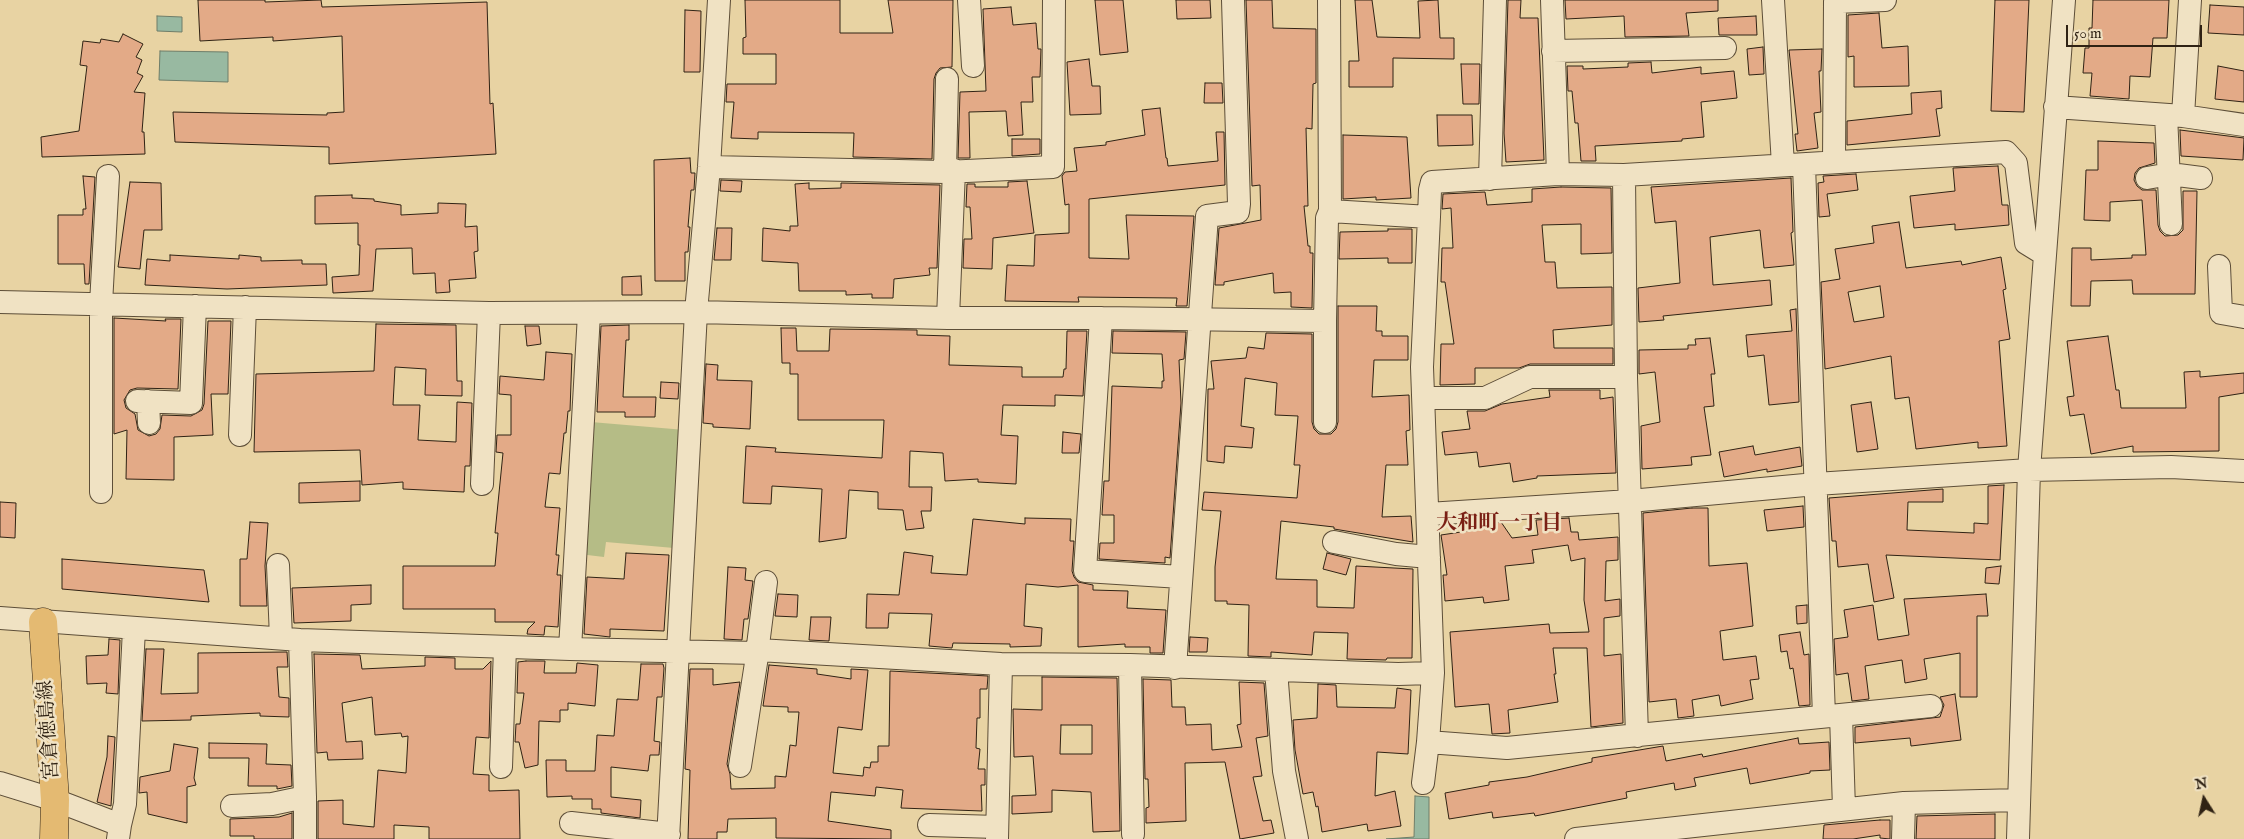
<!DOCTYPE html>
<meta charset="utf-8">
<style>
body{margin:0}
#map{position:relative;width:2244px;height:839px;overflow:hidden;background:#e8d3a3;font-family:"IM FELL English",serif}
canvas{display:block}
.north{position:absolute;left:2179px;top:774px;width:50px;height:50px;-webkit-text-stroke:4px #f0e2c3;paint-order:stroke;rotate:350deg;font-size:14px;font-weight:700;line-height:20px;text-align:center;color:#2f2214}
.north::after{content:'';display:block;margin:auto;width:18px;height:22px;background:#2f2214;clip-path:polygon(50% 0,100% 100%,50% 72%,0 100%)}
.scale{position:absolute;left:2066px;top:25px;width:136px;height:22px;box-sizing:border-box;border:2px solid #2f2214;border-top:0;padding-left:6px;font-size:15px;line-height:18px;white-space:nowrap;color:#2f2214;-webkit-text-stroke:4px #f0e2c3;paint-order:stroke}
</style>
<div id="map">
<canvas width="2244" height="839"></canvas>
<div class="north">N</div>
<div class="scale">50 m</div>
</div>
<script>
const context = document.querySelector('canvas').getContext('2d');
context.lineJoin = 'round';
function fillPath(path, color) { context.fillStyle = color; context.fill(path, 'evenodd'); }
const poly = rows => new Path2D(rows.map(r => 'M' + r).join(''));
function trace(path, color, width, dash) { context.strokeStyle = color; context.lineWidth = width; context.lineCap = dash ? 'butt' : 'round'; context.setLineDash(dash || []); context.stroke(path); }
function label(font, color, halo, rows, align = 'center') {
  context.font = font + ' "IM FELL English","Noto Serif JP",serif'; context.lineWidth = 5; context.setLineDash([]); context.textBaseline = 'middle'; context.strokeStyle = halo; context.fillStyle = color; for (const [text, x, y, turn = 0] of rows) {
    context.save(); context.translate(x, y); context.rotate((+turn || 0) * Math.PI / 180); context.textAlign = isNaN(turn) ? turn : align; if (halo) context.strokeText(text, 0, 0); context.fillText(text, 0, 0); context.restore();
  }
}
fillPath(poly([
 [591,422,685,430,674,548,606,542,604,557,579,554]
]), '#b5bc86');
const water = poly([
 [157,16,182,17,182,32,157,31,157,16],
 [160,51,228,52,228,82,159,80,160,51],
 [1415,796,1429,797,1429,839,1386,839,1414,837,1415,796]
]);
fillPath(water, '#98b9a1');
trace(water, '#6e7d69', 1);
const building = poly([
 [198,0,265,0,265,2,321,0,322,7,487,2,490,104,493,103,496,154,329,164,329,147,175,142,173,112,327,115,327,113,344,112,342,36,273,41,273,37,200,41,198,0],
 [745,0,840,0,840,33,893,33,888,0,953,0,952,67,940,68,936,73,934,79,932,159,853,157,854,133,758,132,758,139,731,138,734,102,726,102,727,84,776,84,776,54,743,54,743,38,746,37,745,0],
 [1095,0,1123,0,1128,52,1100,55,1095,0],
 [1176,0,1210,0,1211,18,1177,19,1176,0],
 [1246,0,1272,0,1273,28,1316,29,1316,83,1313,84,1312,129,1306,128,1308,206,1304,206,1308,246,1310,246,1310,253,1313,253,1312,308,1291,307,1291,292,1274,293,1273,273,1224,282,1224,285,1215,285,1219,228,1261,220,1260,185,1252,186,1246,0],
 [1355,0,1372,0,1377,37,1420,38,1418,1,1438,0,1440,38,1454,38,1454,59,1393,58,1393,87,1349,87,1349,61,1359,61,1355,0],
 [1508,0,1521,0,1520,18,1538,18,1544,160,1506,162,1504,133,1508,0],
 [1565,0,1718,0,1718,11,1686,13,1689,36,1625,37,1624,16,1566,19,1565,0],
 [1995,0,2029,0,2024,112,1991,111,1995,0],
 [2093,0,2169,0,2167,38,2153,38,2150,77,2130,76,2129,99,2090,96,2092,73,2083,73,2085,48,2089,48,2089,28,2092,28,2093,0],
 [2210,5,2244,7,2244,35,2208,33,2210,5],
 [1011,7,1013,25,1036,23,1038,49,1041,49,1040,77,1032,77,1033,102,1021,102,1023,135,1008,136,1006,111,969,112,970,158,958,158,960,92,986,91,983,9,1011,7],
 [685,10,701,11,700,72,684,72,685,10],
 [1879,13,1882,48,1908,46,1909,86,1854,87,1854,56,1848,57,1848,15,1879,13],
 [1756,16,1757,35,1719,35,1718,18,1756,16],
 [123,34,143,44,136,57,142,60,137,73,143,76,134,92,145,93,142,132,144,132,145,154,42,157,41,137,79,131,87,66,80,65,83,41,100,43,101,39,119,42,123,34],
 [1763,47,1764,74,1749,75,1747,49,1763,47],
 [1822,49,1821,71,1819,71,1821,112,1814,113,1818,148,1797,151,1795,134,1798,134,1789,50,1822,49],
 [1089,59,1092,86,1100,86,1101,114,1070,115,1067,62,1089,59],
 [1651,62,1652,73,1701,67,1701,74,1734,71,1737,98,1701,102,1704,137,1682,139,1682,141,1595,146,1596,161,1581,161,1578,123,1575,123,1572,91,1568,91,1567,66,1583,66,1583,69,1628,67,1628,63,1651,62],
 [1461,64,1480,64,1479,104,1463,104,1461,64],
 [2218,66,2244,71,2244,102,2215,99,2218,66],
 [1205,83,1222,83,1223,103,1204,103,1205,83],
 [1941,91,1942,108,1936,109,1940,136,1847,145,1847,121,1912,114,1911,93,1941,91],
 [1160,108,1166,158,1167,158,1168,166,1218,161,1216,132,1224,132,1225,185,1089,199,1089,258,1129,259,1126,215,1194,216,1187,306,1176,306,1177,298,1078,297,1079,302,1005,301,1007,265,1034,266,1035,235,1069,233,1069,204,1065,205,1062,176,1065,172,1077,171,1074,148,1106,145,1106,142,1145,135,1142,110,1160,108],
 [1437,115,1472,115,1473,145,1438,146,1437,115],
 [2180,130,2244,138,2243,160,2181,156,2180,130],
 [1343,135,1407,137,1411,198,1376,200,1376,197,1343,199,1343,135],
 [1012,139,1040,139,1040,154,1012,156,1012,139],
 [2098,141,2154,143,2155,163,2139,168,2135,173,2134,180,2137,186,2142,190,2156,190,2158,225,2160,231,2165,236,2178,235,2183,230,2183,191,2197,191,2195,294,2133,294,2132,280,2091,281,2090,306,2071,306,2072,248,2091,248,2091,260,2132,258,2132,255,2146,255,2142,200,2110,202,2110,221,2084,220,2086,170,2098,170,2098,141],
 [690,158,691,173,695,173,694,190,691,190,688,227,690,227,688,252,685,252,685,281,655,281,654,160,690,158],
 [1998,166,2002,205,2008,205,2009,225,1955,230,1955,224,1914,228,1910,196,1955,191,1953,168,1998,166],
 [1856,174,1858,190,1827,194,1830,216,1819,217,1818,183,1824,182,1823,176,1856,174],
 [83,176,95,177,89,284,85,284,84,264,58,264,58,215,83,215,83,209,86,209,83,176],
 [1791,178,1793,232,1791,233,1794,265,1764,268,1760,230,1710,237,1713,285,1770,280,1772,305,1663,316,1664,320,1639,322,1638,288,1680,283,1676,221,1655,223,1651,187,1791,178],
 [721,180,742,181,741,192,720,191,721,180],
 [1027,181,1034,233,993,238,992,269,963,268,964,239,972,239,970,207,966,207,967,184,975,184,975,187,1008,187,1008,182,1027,181],
 [130,182,161,183,162,230,144,230,140,269,118,267,130,182],
 [809,183,809,189,841,188,841,183,940,185,937,268,929,268,930,275,894,279,893,298,872,298,872,294,846,295,846,291,799,291,798,263,762,261,763,228,790,231,790,226,798,226,795,184,809,183],
 [1561,187,1611,188,1612,253,1581,254,1581,224,1542,225,1545,262,1555,262,1557,288,1612,287,1612,325,1553,330,1554,348,1613,348,1613,364,1530,364,1519,368,1475,368,1475,384,1440,385,1441,344,1454,344,1445,282,1441,282,1442,248,1453,248,1451,208,1442,209,1443,194,1485,192,1487,205,1532,202,1532,189,1561,187],
 [352,195,352,198,374,199,374,201,401,205,401,215,438,213,438,203,466,204,465,227,477,226,478,251,474,252,476,278,449,280,450,292,436,293,435,273,413,274,412,248,376,249,373,291,333,293,332,277,359,275,360,245,358,245,358,223,315,224,315,196,352,195],
 [1899,222,1906,268,1961,261,1962,265,2001,257,2006,289,2003,290,2010,339,1999,341,2007,446,1978,448,1978,442,1916,449,1909,397,1895,399,1891,356,1825,369,1821,282,1840,279,1835,249,1874,243,1872,226,1899,222],
 [1880,286,1884,317,1854,322,1848,292,1880,286],
 [717,228,732,228,731,260,714,260,717,228],
 [1388,229,1412,229,1412,263,1388,263,1388,258,1339,259,1340,232,1388,231,1388,229],
 [170,255,239,259,239,255,261,257,261,261,302,260,302,264,326,264,327,285,227,289,145,285,147,259,170,261,170,255],
 [641,276,642,295,622,295,622,277,641,276],
 [1338,306,1377,306,1376,331,1382,331,1382,336,1408,336,1408,360,1374,360,1372,397,1409,395,1410,430,1406,431,1408,465,1386,465,1382,517,1411,516,1413,542,1334,529,1334,527,1281,521,1276,579,1317,580,1317,607,1354,608,1356,566,1413,569,1412,658,1387,658,1386,660,1347,659,1348,633,1314,632,1312,655,1271,652,1271,657,1248,656,1249,605,1227,604,1227,601,1215,601,1215,567,1221,511,1202,510,1204,492,1297,498,1300,465,1294,465,1298,416,1275,415,1277,383,1245,378,1241,426,1254,428,1252,448,1225,446,1224,463,1207,461,1208,389,1214,389,1211,361,1246,358,1248,347,1264,349,1266,333,1312,334,1312,422,1314,429,1319,434,1331,434,1336,429,1338,422,1338,306],
 [1796,309,1799,402,1769,405,1764,355,1748,357,1746,335,1792,331,1790,310,1796,309],
 [114,318,166,321,165,319,181,319,178,389,137,388,130,390,124,400,126,408,135,414,138,430,149,436,156,434,160,429,162,415,191,416,202,410,204,404,208,321,231,321,228,394,211,394,213,435,174,437,174,480,126,479,127,430,114,434,114,318],
 [376,324,456,325,457,381,462,381,462,396,425,395,426,369,395,367,393,405,420,405,418,440,456,442,457,402,472,403,470,466,465,466,464,492,403,489,403,482,362,485,360,450,254,452,256,374,374,371,376,324],
 [629,325,629,340,626,340,623,397,656,397,655,417,625,417,625,412,597,412,601,326,629,325],
 [525,326,539,326,541,344,527,346,525,326],
 [781,328,796,328,797,351,829,351,830,329,917,330,917,335,950,336,949,365,1022,367,1022,377,1063,377,1064,369,1066,369,1067,331,1087,331,1083,396,1055,395,1055,406,1003,405,1001,435,1018,436,1016,484,978,482,978,479,945,481,943,453,910,451,909,487,932,487,931,511,921,511,924,528,906,530,903,510,878,509,878,492,849,490,846,538,819,542,822,489,772,486,771,504,743,503,746,446,776,448,775,452,882,458,884,420,798,420,798,374,790,374,790,363,782,363,781,328],
 [1113,331,1186,332,1184,359,1179,360,1181,403,1170,558,1165,557,1165,563,1099,559,1100,543,1114,543,1114,515,1102,515,1104,481,1109,481,1112,386,1162,388,1162,381,1164,381,1162,354,1112,353,1113,331],
 [2108,336,2116,390,2119,390,2121,408,2186,408,2184,372,2200,371,2200,377,2244,373,2244,393,2219,397,2219,451,2133,452,2133,446,2091,454,2084,414,2070,416,2067,397,2074,396,2067,341,2108,336],
 [1710,338,1715,374,1711,374,1714,406,1704,407,1711,455,1691,457,1692,465,1642,469,1641,426,1660,422,1655,372,1639,374,1639,350,1688,349,1688,345,1696,345,1695,339,1710,338],
 [546,352,572,354,570,411,568,411,566,433,564,433,560,474,549,473,545,507,560,508,556,555,559,555,557,575,561,575,558,627,545,626,544,635,527,634,528,629,535,622,495,622,495,609,403,609,403,566,495,566,498,533,495,533,503,453,496,452,497,435,511,435,511,395,499,394,500,376,544,380,546,352],
 [706,364,718,365,717,380,752,381,750,429,713,427,713,424,703,423,706,364],
 [661,382,679,383,678,399,660,398,661,382],
 [1549,390,1600,390,1600,399,1613,397,1616,473,1537,476,1537,478,1513,482,1510,463,1479,467,1477,452,1445,455,1442,432,1470,429,1467,411,1485,411,1502,404,1550,397,1549,390],
 [1871,402,1878,449,1857,452,1851,405,1871,402],
 [1063,432,1081,434,1079,453,1062,453,1063,432],
 [1753,446,1755,455,1800,447,1802,466,1767,472,1767,469,1724,477,1719,452,1753,446],
 [360,481,360,501,299,503,299,483,360,481],
 [2004,485,2000,560,1886,555,1894,598,1874,602,1868,564,1838,567,1836,541,1832,541,1829,498,1943,489,1943,502,1908,502,1907,530,1974,533,1974,523,1988,524,1988,486,2004,485],
 [0,502,16,503,15,538,0,537,0,502],
 [1803,506,1804,527,1767,531,1764,510,1803,506],
 [1692,508,1708,508,1709,566,1747,563,1753,626,1720,631,1723,660,1756,656,1759,679,1750,680,1753,699,1721,706,1719,695,1692,700,1694,716,1678,718,1676,699,1649,702,1643,513,1692,508],
 [1025,518,1071,519,1070,541,1074,541,1072,571,1074,577,1078,582,1093,585,1093,590,1128,591,1127,608,1166,610,1163,653,1150,653,1150,647,1125,647,1125,644,1078,647,1078,585,1058,587,1026,584,1024,626,1042,628,1041,646,1010,647,1010,644,953,643,952,648,929,646,932,614,889,613,888,628,866,628,867,594,899,595,904,552,933,556,931,573,967,575,973,519,1025,524,1025,518],
 [1569,518,1571,532,1578,532,1579,540,1618,537,1618,560,1606,561,1605,601,1620,599,1620,616,1604,618,1604,656,1621,654,1623,723,1591,727,1587,648,1553,648,1556,674,1554,674,1558,702,1508,710,1510,733,1492,734,1489,704,1455,707,1450,632,1549,624,1550,633,1589,632,1584,600,1585,558,1571,561,1568,545,1532,550,1534,563,1505,566,1509,600,1484,603,1483,597,1445,601,1443,575,1447,575,1441,535,1481,529,1481,525,1501,522,1512,538,1538,535,1536,520,1569,518],
 [250,522,268,523,265,566,267,606,240,606,240,559,247,559,250,522],
 [626,553,669,555,664,631,610,629,610,637,584,634,587,577,624,579,626,553],
 [1327,553,1351,559,1346,575,1323,569,1327,553],
 [62,559,204,570,209,602,62,589,62,559],
 [2001,566,1999,584,1985,583,1986,568,2001,566],
 [728,567,746,568,745,580,753,581,748,619,744,619,742,640,724,639,728,567],
 [371,585,371,604,351,605,351,621,294,623,292,588,371,585],
 [778,594,798,595,797,617,775,616,778,594],
 [1986,594,1988,616,1977,616,1977,697,1960,697,1960,653,1924,659,1927,679,1905,683,1902,660,1865,666,1869,699,1852,701,1848,673,1836,675,1834,639,1848,637,1844,610,1873,605,1878,640,1909,635,1904,599,1986,594],
 [1807,605,1807,623,1797,624,1796,606,1807,605],
 [811,617,831,617,829,641,809,640,811,617],
 [1800,632,1804,655,1809,654,1810,705,1799,706,1793,668,1790,669,1787,651,1781,652,1779,635,1800,632],
 [1190,637,1208,638,1207,652,1189,652,1190,637],
 [109,639,120,640,118,694,106,693,107,683,87,684,86,656,108,655,109,639],
 [146,649,164,649,161,694,198,693,198,653,287,652,288,667,277,667,279,697,289,698,289,717,260,716,260,713,191,716,191,720,142,721,146,649],
 [314,654,360,655,362,669,425,666,425,657,455,658,455,669,483,669,491,661,489,738,476,737,473,774,489,775,489,791,519,790,520,839,429,839,429,827,394,825,394,839,318,839,318,801,343,800,343,824,374,827,378,770,406,773,408,736,402,737,401,733,375,735,372,697,342,703,346,742,362,741,363,759,328,760,327,752,317,753,314,654],
 [526,661,545,661,544,673,576,673,577,663,598,665,595,706,568,703,568,710,560,710,560,722,539,721,538,765,525,768,519,742,515,742,516,724,520,724,524,693,517,693,518,662,526,661],
 [641,664,663,664,664,668,662,697,657,697,654,741,660,742,659,755,650,755,648,771,611,767,611,797,641,800,640,818,601,813,601,809,592,809,592,799,572,799,572,796,547,797,546,760,566,760,566,771,595,771,597,735,614,736,617,699,638,700,641,664],
 [769,665,817,669,817,674,851,679,851,669,868,670,862,730,838,727,833,773,863,776,864,767,870,768,871,762,878,762,878,746,889,746,890,671,988,676,987,689,980,689,980,718,977,718,976,748,980,749,978,769,985,769,985,785,981,785,982,811,901,808,903,790,876,787,875,796,831,792,828,821,891,830,891,839,776,838,776,818,728,819,727,832,717,832,717,839,688,839,690,770,685,769,690,669,713,669,713,685,740,682,727,764,730,774,731,789,775,788,775,776,786,777,790,745,796,746,799,712,788,712,788,707,763,706,769,665],
 [1042,677,1117,678,1120,831,1093,832,1091,792,1052,790,1052,812,1012,814,1012,796,1036,795,1033,756,1014,757,1013,709,1042,710,1042,677],
 [1061,725,1092,725,1092,754,1060,754,1061,725],
 [1143,679,1171,680,1172,707,1185,707,1186,725,1211,724,1212,750,1242,747,1237,725,1241,724,1239,682,1264,683,1268,736,1256,738,1262,776,1253,777,1263,821,1271,820,1274,833,1240,839,1225,762,1185,763,1186,821,1146,823,1146,808,1149,807,1148,779,1145,779,1143,679],
 [1318,684,1336,685,1337,707,1395,708,1397,688,1411,690,1408,754,1377,752,1375,796,1395,791,1401,826,1368,831,1367,824,1322,832,1318,806,1316,807,1313,792,1303,794,1295,750,1293,720,1317,718,1318,684],
 [1955,694,1961,740,1911,746,1910,738,1855,743,1855,727,1940,717,1944,705,1940,697,1955,694],
 [108,736,115,737,111,806,97,802,107,757,108,736],
 [1798,738,1799,744,1829,742,1830,770,1810,771,1810,773,1750,784,1747,768,1694,778,1696,786,1675,790,1674,783,1626,792,1627,798,1535,816,1534,813,1493,818,1492,812,1449,819,1445,793,1489,785,1489,782,1527,777,1592,762,1592,758,1663,746,1666,761,1702,754,1703,757,1798,738],
 [209,743,267,744,266,764,291,765,292,786,277,789,277,786,248,786,249,758,209,758,209,743],
 [174,744,198,748,194,778,196,785,187,787,187,823,148,814,147,792,139,793,140,777,170,771,174,744],
 [292,813,292,839,254,839,254,836,230,836,230,819,279,817,292,813],
 [1995,814,1995,839,1916,839,1917,816,1995,814],
 [1880,820,1890,820,1890,839,1880,838,1880,835,1853,839,1823,839,1824,825,1880,820]
]);
fillPath(building, '#e3aa87');
trace(building, '#2f2214', 1);
const minor = poly([
 [969,0,973,66],
 [1552,0,1558,174],
 [1773,0,1783,165],
 [1553,51,1725,48],
 [2055,107,2183,116,2190,0],
 [2166,115,2171,224],
 [2183,116,2244,125],
 [1834,162,1835,2,1885,0],
 [1804,165,1824,716],
 [709,167,945,172,1053,167,1054,0],
 [945,172,947,79],
 [2147,178,2170,174,2201,178],
 [1490,179,1495,0],
 [1330,211,1429,217,1430,190,1432,182,1558,174,1624,175,2006,152,2016,163,2026,243,2039,251,2045,252],
 [2219,266,2221,313,2244,317],
 [0,302,489,313,696,312,948,318,1101,318,1325,321,1327,218,1330,211,1329,0],
 [948,318,954,170],
 [1101,318,1085,571,1181,577],
 [1325,321,1325,422],
 [1626,377,1637,736],
 [1424,398,1485,398,1530,377,1626,377,1624,175],
 [137,401,191,403,195,306],
 [148,401,149,423],
 [240,435,245,307],
 [482,484,489,313],
 [101,492,101,304,108,176],
 [1428,514,1630,501,1816,484,2029,470,2171,467,2244,471],
 [1334,542,1396,554,1429,557],
 [278,565,281,638],
 [0,618,300,640,570,649,757,653,758,650,1001,664,1130,665,1398,674,1433,673,1422,367,1429,217],
 [570,649,589,314],
 [757,653,766,582],
 [1130,665,1133,834],
 [1175,668,1207,216,1238,212,1239,204,1233,0],
 [1276,670,1284,771,1297,839],
 [1841,715,1844,809],
 [1428,742,1507,748,1931,706],
 [740,766,758,650],
 [501,767,505,647],
 [0,783,55,800,120,825,118,839],
 [1423,783,1428,742,1433,673],
 [305,797,305,839],
 [232,806,272,804,305,797,300,640],
 [571,823,669,834],
 [120,825,125,804,134,629],
 [929,825,997,827],
 [668,839,696,312,709,167,719,0],
 [997,839,1001,664],
 [1576,839,1904,803,2019,800],
 [1903,839,1904,803],
 [2018,839,2029,470,2064,0]
]);
const major = poly([
 [43,622,55,800,54,839]
]);
trace(minor, '#5d4e38', 24);
trace(major, '#2f2214', 29);
trace(minor, '#f0e2c3', 22);
trace(major, '#e4ba72', 28);
label('20px', '#2f2214', '#f0e2c3', [
 ["宮倉徳島線",50,730,-94]
]);
label('bold 21px', '#7a1f14', '#f0e2c3', [
 ["大和町一丁目",1499,525]
]);
</script>
